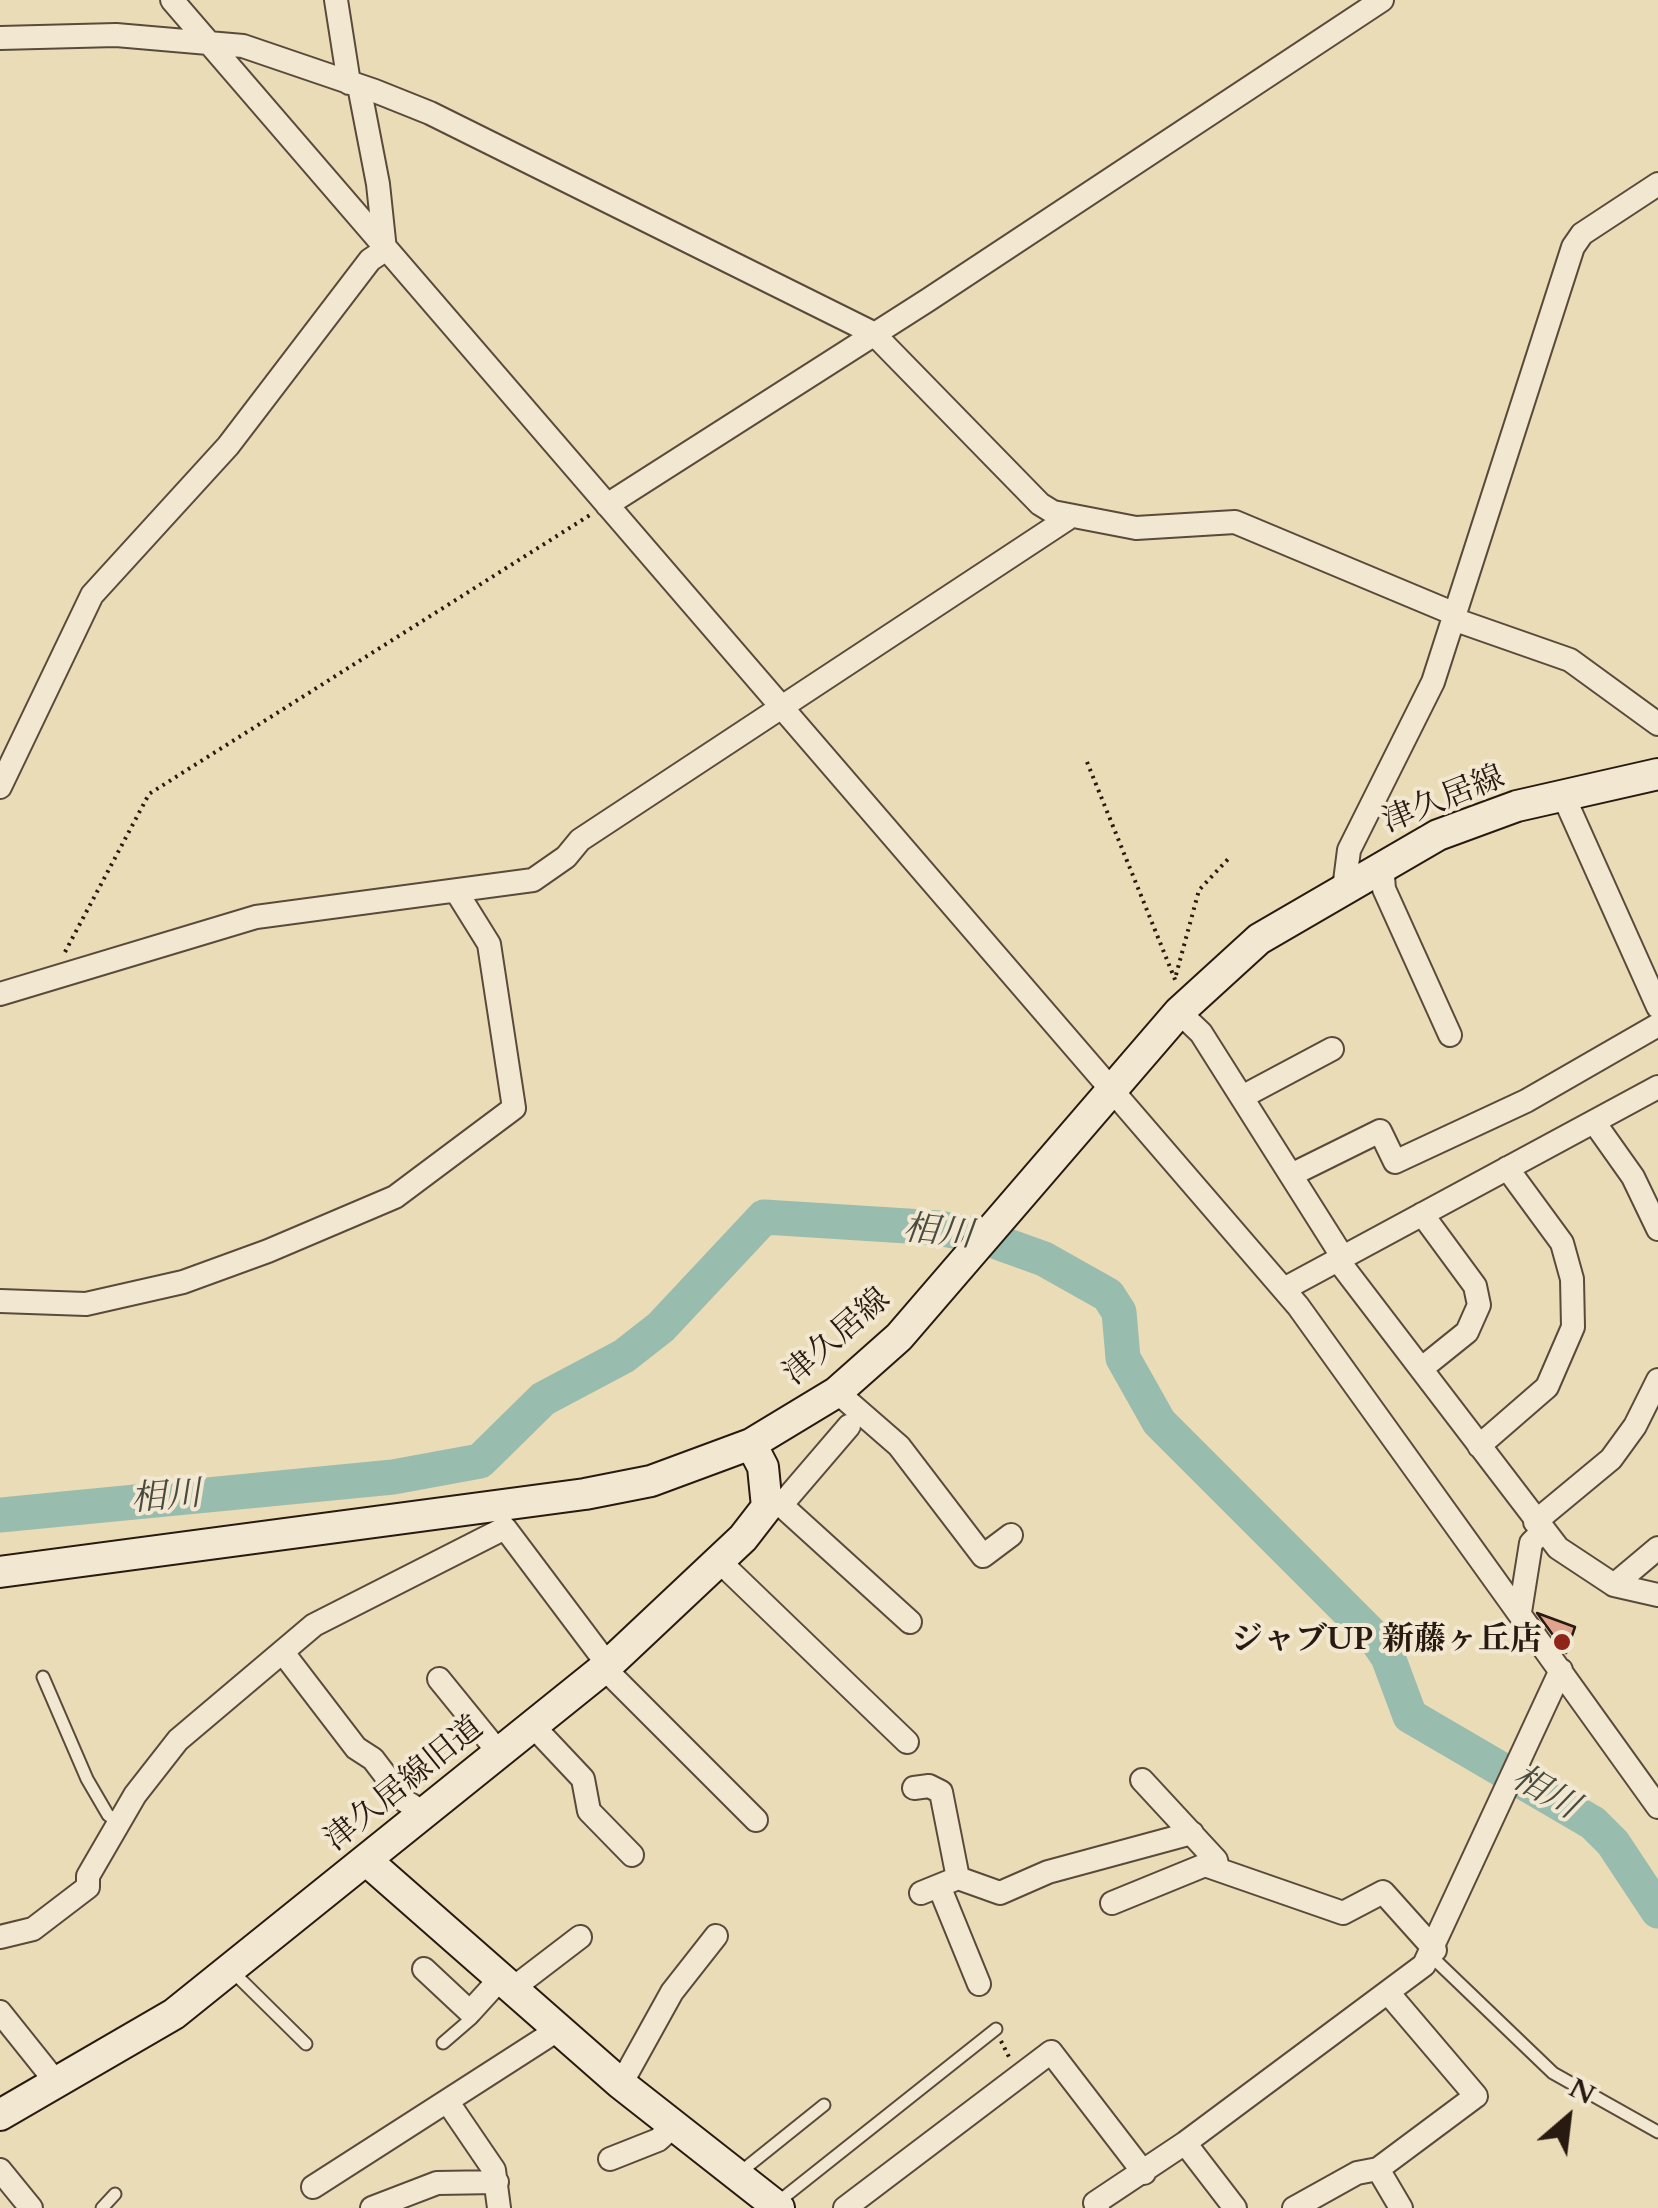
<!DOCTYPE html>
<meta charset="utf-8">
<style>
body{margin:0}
#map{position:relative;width:1658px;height:2208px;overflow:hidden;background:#ebdcb8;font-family:Cardo,serif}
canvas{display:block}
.north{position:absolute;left:1518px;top:2068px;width:100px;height:100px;-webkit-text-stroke:8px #f2e8d1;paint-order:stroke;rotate:28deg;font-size:28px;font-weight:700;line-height:40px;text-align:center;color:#281a11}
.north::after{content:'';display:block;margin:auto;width:35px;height:45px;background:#281a11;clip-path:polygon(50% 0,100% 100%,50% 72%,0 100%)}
</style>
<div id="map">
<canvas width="1658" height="2208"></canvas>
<div class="north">N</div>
</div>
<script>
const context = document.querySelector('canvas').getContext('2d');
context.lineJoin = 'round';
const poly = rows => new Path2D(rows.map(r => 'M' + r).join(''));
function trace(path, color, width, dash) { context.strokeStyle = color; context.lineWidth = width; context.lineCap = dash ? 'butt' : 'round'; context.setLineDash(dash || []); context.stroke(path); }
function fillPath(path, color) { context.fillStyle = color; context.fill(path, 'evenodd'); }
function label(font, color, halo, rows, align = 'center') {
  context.font = font + ' Cardo,"Noto Serif JP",serif'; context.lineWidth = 8; context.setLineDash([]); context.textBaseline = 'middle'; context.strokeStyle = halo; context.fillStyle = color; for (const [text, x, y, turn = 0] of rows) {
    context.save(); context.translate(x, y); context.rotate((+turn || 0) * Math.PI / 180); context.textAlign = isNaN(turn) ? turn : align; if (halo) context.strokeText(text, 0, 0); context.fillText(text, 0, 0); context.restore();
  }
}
trace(poly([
 [0,1515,393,1477,480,1461,543,1399,624,1356,661,1327,764,1217,939,1228,983,1237,1044,1259,1108,1295,1119,1312,1123,1358,1159,1422,1376,1639,1388,1657,1410,1716,1593,1823,1613,1843,1658,1911]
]), '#98bcad', 35);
const building = poly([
 [1537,1613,1575,1627,1566,1653,1537,1613]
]);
fillPath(building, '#dfa38e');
trace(building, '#281a11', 2.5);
const lane = poly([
 [43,1677,87,1779,108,1815,119,1822],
 [1431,1956,1553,2073,1658,2132],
 [233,1972,306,2044],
 [443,2043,472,2018,470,2012],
 [738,2174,824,2105],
 [778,2202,996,2029],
 [102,2208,115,2194]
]);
const street = poly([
 [172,0,1298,1306,1658,1807],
 [336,0,349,83],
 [0,38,116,35,243,46,375,91,430,113,873,333,1040,504,1053,512,1136,528,1235,522,1455,614],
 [359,86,378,184,385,250],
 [607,505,928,300,1382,0],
 [1453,619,1570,660,1658,724],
 [0,787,92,595,228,446,370,260,385,250],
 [1563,795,1658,1007],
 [1382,864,1384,889,1450,1035],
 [1344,889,1349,850,1433,682,1573,247,1582,234,1658,184],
 [0,994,256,917,533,880,566,857,580,840,1067,519],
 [1179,1012,1201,1033,1342,1256],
 [1242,1097,1332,1049],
 [1594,1122,1633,1177,1658,1229],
 [1291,1175,1380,1131,1395,1162,1526,1101,1658,1025],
 [1337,1259,1558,1548,1614,1585,1658,1548],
 [1284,1289,1658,1087],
 [0,1301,86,1304,183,1282,268,1251,395,1197,514,1108,489,944,456,891],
 [1421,1369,1467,1332,1479,1305,1475,1286,1422,1214],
 [837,1392,899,1446,983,1556,1011,1535],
 [1479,1446,1547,1387,1573,1327,1572,1279,1562,1243,1507,1168],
 [769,1494,910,1622],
 [783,1503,849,1426],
 [1535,1522,1611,1459,1635,1426,1658,1380],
 [718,1560,907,1742],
 [1614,1585,1658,1595],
 [1520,1612,1531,1543,1542,1532],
 [284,1654,356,1748,373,1759,405,1801,426,1814],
 [604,1668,756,1820],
 [439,1679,500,1754],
 [534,1727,583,1779,589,1811,632,1855],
 [1142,1780,1216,1860,1218,1869],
 [914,1788,929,1786,941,1792,958,1878],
 [939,1886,979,1984],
 [921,1893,958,1878,1000,1893,1048,1872,1192,1833],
 [1112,1903,1205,1865,1343,1913,1383,1892,1435,1950],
 [0,1937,33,1929,88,1887,88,1876,135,1795,178,1740,314,1625,505,1528,608,1665],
 [424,1969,470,2012,500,1979],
 [512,1989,580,1937],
 [1390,1995,1476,2096,1378,2169,1401,2208],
 [0,2012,56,2082],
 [621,2084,672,1992,716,1936],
 [1185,2143,1235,2208],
 [610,2159,658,2140,675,2125],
 [0,2170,31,2208],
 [313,2187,447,2101],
 [372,2208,437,2183,497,2182],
 [499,2208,494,2170,447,2101,559,2029],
 [845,2208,1051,2052,1144,2173],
 [1098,2208,1095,2203,1185,2143,1424,1965,1561,1670],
 [1294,2208,1357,2173,1378,2169]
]);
const secondary = poly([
 [0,1572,585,1494,651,1481,751,1444,837,1392,899,1337,1179,1012,1259,939,1438,835,1517,806,1658,774],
 [366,1860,621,2084,779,2208],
 [0,2115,174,2014,608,1665,743,1538,767,1507,763,1467,751,1444]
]);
trace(lane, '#594a3b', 15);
trace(street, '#594a3b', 26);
trace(secondary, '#281a11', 34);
trace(poly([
 [1087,762,1176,982],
 [65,952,149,794,590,515],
 [1176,975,1199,890,1231,856],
 [1001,2041,1010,2059]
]), '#281a11', 4, [2.5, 5]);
trace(lane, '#f2e8d1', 11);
trace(street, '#f2e8d1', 22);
trace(secondary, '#f2e8d1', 30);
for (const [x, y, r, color] of [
 [1562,1642,10,"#8f2418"]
]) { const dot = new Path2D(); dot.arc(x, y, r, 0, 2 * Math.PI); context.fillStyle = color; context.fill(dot); trace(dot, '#f2e8d1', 4); }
label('32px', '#281a11', '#f2e8d1', [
 ["津久居線",1444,801,-22],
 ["津久居線",838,1338,-41],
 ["津久居線旧道",405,1785,-39]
]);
label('bold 32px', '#281a11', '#f2e8d1', [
 ["ジャブUP 新藤ヶ丘店",1542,1642]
], 'right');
label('italic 35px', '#4a4b40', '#f2e8d1', [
 ["相川",938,1234,6],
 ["相川",166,1499,-5],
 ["相川",1544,1794,30]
]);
</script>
